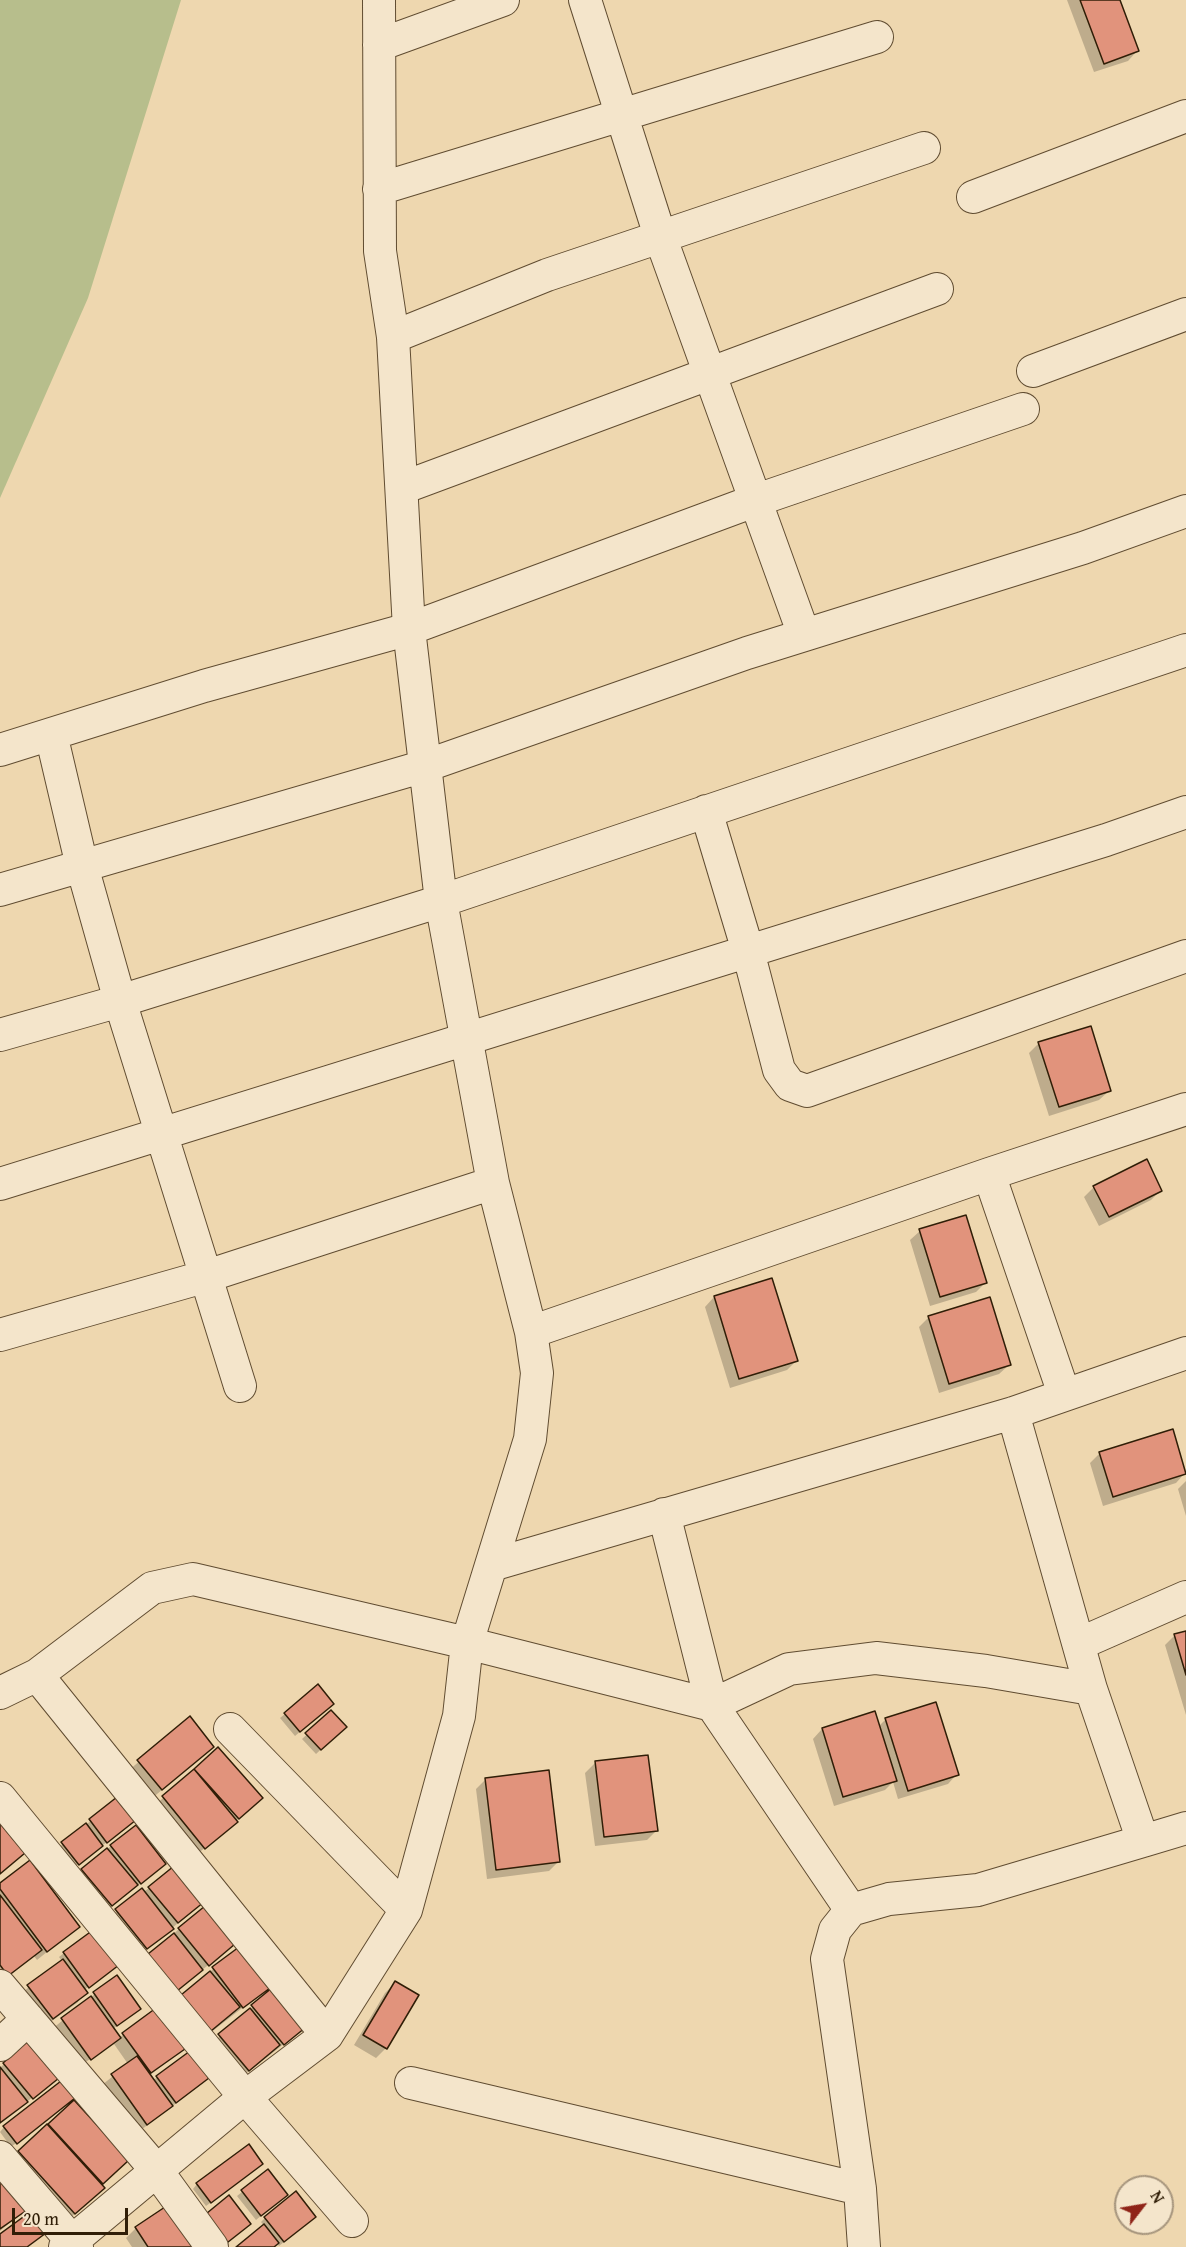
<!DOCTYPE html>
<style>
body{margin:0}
#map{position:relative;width:1186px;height:2247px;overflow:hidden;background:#eed7af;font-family:"Gentium Book Plus",serif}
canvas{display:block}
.north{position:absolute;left:1114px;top:2175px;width:60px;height:60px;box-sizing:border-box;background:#f4e5cb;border:2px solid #a6957d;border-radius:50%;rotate:59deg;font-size:16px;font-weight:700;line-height:24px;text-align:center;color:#301e07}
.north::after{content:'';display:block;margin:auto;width:21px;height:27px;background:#8f2418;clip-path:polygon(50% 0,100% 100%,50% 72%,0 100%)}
.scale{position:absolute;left:12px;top:2208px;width:116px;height:27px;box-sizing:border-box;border:3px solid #301e07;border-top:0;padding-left:8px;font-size:18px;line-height:21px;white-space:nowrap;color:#301e07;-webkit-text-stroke:4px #f4e5cb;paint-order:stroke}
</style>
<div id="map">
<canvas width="1186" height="2247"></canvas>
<div class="north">N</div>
<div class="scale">20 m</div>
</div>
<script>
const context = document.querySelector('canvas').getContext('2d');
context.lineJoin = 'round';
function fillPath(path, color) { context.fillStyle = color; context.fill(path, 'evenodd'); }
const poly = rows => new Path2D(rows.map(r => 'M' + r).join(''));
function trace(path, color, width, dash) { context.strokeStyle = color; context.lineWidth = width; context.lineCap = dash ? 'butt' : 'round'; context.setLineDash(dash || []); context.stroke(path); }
fillPath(poly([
 [0,0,181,0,88,298,0,498]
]), '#b7be8c');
fillPath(poly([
 [1067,0,1118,0,1137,51,1128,61,1094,72],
 [1039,1043,1109,1091,1099,1100,1049,1116,1029,1053],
 [1094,1187,1161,1190,1151,1200,1099,1226,1084,1197],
 [920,1231,985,1283,976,1292,930,1306,910,1240],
 [714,1297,796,1361,787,1370,730,1388,705,1307],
 [929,1317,1009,1365,999,1374,939,1393,919,1327],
 [1100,1453,1185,1473,1176,1483,1103,1506,1090,1463],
 [1186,1481,1186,1516,1178,1489],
 [1186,1632,1186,1715,1165,1645,1174,1636],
 [328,1708,295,1736,280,1718,285,1714],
 [331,1712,345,1727,316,1754,302,1739],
 [190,1718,203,1756,151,1799,128,1771],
 [886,1719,957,1774,948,1784,898,1799,893,1782,885,1790,834,1806,813,1739,822,1729,878,1727],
 [218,1749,251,1808,194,1857,153,1807],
 [647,1756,657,1830,647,1840,595,1846,585,1773,595,1763],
 [486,1779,559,1861,549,1871,487,1879,476,1789],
 [117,1799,129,1825,73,1868,58,1848],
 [111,1846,160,1868,107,1910,78,1874],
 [0,1885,78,1927,37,1960,34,1956,0,1983],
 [149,1888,198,1906,137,1958,107,1919],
 [179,1929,229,1948,196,1975,149,1955],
 [93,1932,112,1969,84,1990,86,1993,77,2003,42,2028,19,1995,62,1961,59,1957,64,1953],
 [213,1969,268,1988,201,2040,204,1978],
 [116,1977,134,2013,113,2029,119,2038,155,2010,183,2049,149,2076,153,2081,157,2077,203,2083,137,2133,102,2085,128,2064,114,2044,84,2063,52,2029],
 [395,1983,386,2048,376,2058,354,2045,385,1993],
 [278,1985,299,2032,238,2080,210,2045],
 [4,2064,52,2082,0,2123,0,2068],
 [68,2102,11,2147,0,2132,4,2127],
 [74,2102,127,2159,100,2185,93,2197,65,2223,9,2161],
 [257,2169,206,2206,193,2189,197,2184],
 [268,2171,286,2195,256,2220,237,2196],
 [0,2184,25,2210,0,2231],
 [265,2218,310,2221,279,2246,277,2243,273,2247,236,2247,264,2226,261,2222],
 [136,2228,196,2247,132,2247,126,2238]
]), '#0003');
const building = poly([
 [1080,0,1120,0,1139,51,1104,64,1080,0],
 [1091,1026,1111,1091,1059,1107,1038,1042,1091,1026],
 [1147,1159,1162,1191,1109,1217,1093,1186,1147,1159],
 [966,1215,987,1283,940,1297,919,1229,966,1215],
 [772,1278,798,1361,739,1379,714,1296,772,1278],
 [990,1297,1011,1365,949,1384,928,1316,990,1297],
 [1173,1429,1186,1474,1113,1497,1099,1452,1173,1429],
 [1186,1631,1186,1675,1174,1634,1186,1631],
 [318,1684,334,1704,300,1732,284,1713,318,1684],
 [936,1702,959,1775,908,1791,885,1718,936,1702],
 [331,1710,347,1727,321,1750,305,1733,331,1710],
 [875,1711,897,1781,843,1797,822,1728,875,1711],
 [190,1716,214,1747,162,1790,137,1760,190,1716],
 [218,1747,263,1798,239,1819,194,1769,218,1747],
 [648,1755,658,1831,604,1837,595,1761,648,1755],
 [194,1769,238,1822,205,1849,162,1796,194,1769],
 [549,1770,560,1862,496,1870,485,1778,549,1770],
 [117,1797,136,1820,107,1843,89,1819,117,1797],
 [0,1823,25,1853,0,1874,0,1823],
 [86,1823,103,1846,79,1865,61,1842,86,1823],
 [136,1825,166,1864,141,1884,110,1845,136,1825],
 [107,1848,138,1885,112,1906,81,1869,107,1848],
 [30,1860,80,1927,47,1952,0,1889,0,1883,30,1860],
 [174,1866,204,1902,178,1923,148,1887,174,1866],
 [142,1888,174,1929,147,1949,115,1909,142,1888],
 [0,1895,42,1950,8,1976,0,1965,0,1895],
 [205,1906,235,1944,209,1966,178,1928,205,1906],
 [93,1930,119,1965,89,1988,63,1952,93,1930],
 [174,1933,203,1970,177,1991,148,1954,174,1933],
 [239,1947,270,1988,243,2008,212,1967,239,1947],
 [63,1959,88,1993,53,2019,27,1985,63,1959],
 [210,1971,240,2007,211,2031,181,1995,210,1971],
 [117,1975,141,2009,117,2026,93,1992,117,1975],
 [395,1981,419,1995,387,2049,363,2035,395,1981],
 [278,1983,311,2023,284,2045,251,2005,278,1983],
 [91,1996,121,2038,91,2060,61,2018,91,1996],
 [156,2008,185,2049,151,2073,122,2033,156,2008],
 [250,2008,280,2045,249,2071,218,2034,250,2008],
 [28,2041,59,2078,33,2099,3,2063,28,2041],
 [190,2051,209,2078,176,2103,156,2076,190,2051],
 [137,2056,173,2106,147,2125,111,2074,137,2056],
 [0,2067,28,2102,0,2123,0,2067],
 [61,2081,75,2098,17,2144,3,2126,61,2081],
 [74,2100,129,2160,103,2184,48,2124,74,2100],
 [47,2124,105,2188,75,2214,18,2151,47,2124],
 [249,2144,263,2164,211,2203,196,2183,249,2144],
 [268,2169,288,2195,261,2216,241,2190,268,2169],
 [5,2178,27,2210,0,2229,0,2182,5,2178],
 [296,2191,316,2217,284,2242,264,2217,296,2191],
 [229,2195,251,2224,223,2246,201,2218,229,2195],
 [171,2203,197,2247,148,2247,135,2227,171,2203],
 [30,2212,46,2233,27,2247,0,2247,0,2234,30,2212],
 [264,2224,279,2243,274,2247,236,2247,264,2224]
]);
fillPath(building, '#e1937c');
trace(building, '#301e07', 1.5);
const street = poly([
 [585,0,660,236,804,635],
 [379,45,503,0],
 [379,189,877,37],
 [973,197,1186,116],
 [393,337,547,275,924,148],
 [1033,371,1186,314],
 [402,488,937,289],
 [51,734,82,866,120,1001,240,1386],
 [0,750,204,686,409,629,754,501,1023,409],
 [706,811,748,951,779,1070,790,1085,807,1091,1186,956],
 [0,890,425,766,747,653,1083,548,1186,511],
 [0,1035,120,1001,441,901,1186,650],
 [989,1174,1064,1394],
 [0,1184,1106,840,1186,812],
 [531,1332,989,1174,1186,1109],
 [0,1335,207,1276,493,1183],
 [1013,1413,1091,1689],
 [664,1514,712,1705,851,1910],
 [492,1565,1013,1413,1186,1353],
 [1079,1644,1186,1597],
 [37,1675,327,2035],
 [0,1693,37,1675,152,1588,193,1579,467,1643,712,1705,789,1669,876,1658,986,1671,1091,1689,1143,1841,1186,1828],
 [230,1729,406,1910],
 [0,1798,245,2097,352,2221],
 [0,1986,157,2171,212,2247],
 [0,2045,28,2019],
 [411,2083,860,2189],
 [0,2157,77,2247],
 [65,2247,245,2097,327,2035,406,1910,459,1716,467,1643,530,1439,537,1373,531,1332,493,1183,441,901,409,629,393,337,380,251,379,0],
 [864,2247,860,2189,827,1959,835,1930,851,1910,889,1899,978,1890,1143,1841]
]);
trace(street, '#604c31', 34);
trace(street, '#f4e5cb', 32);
</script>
